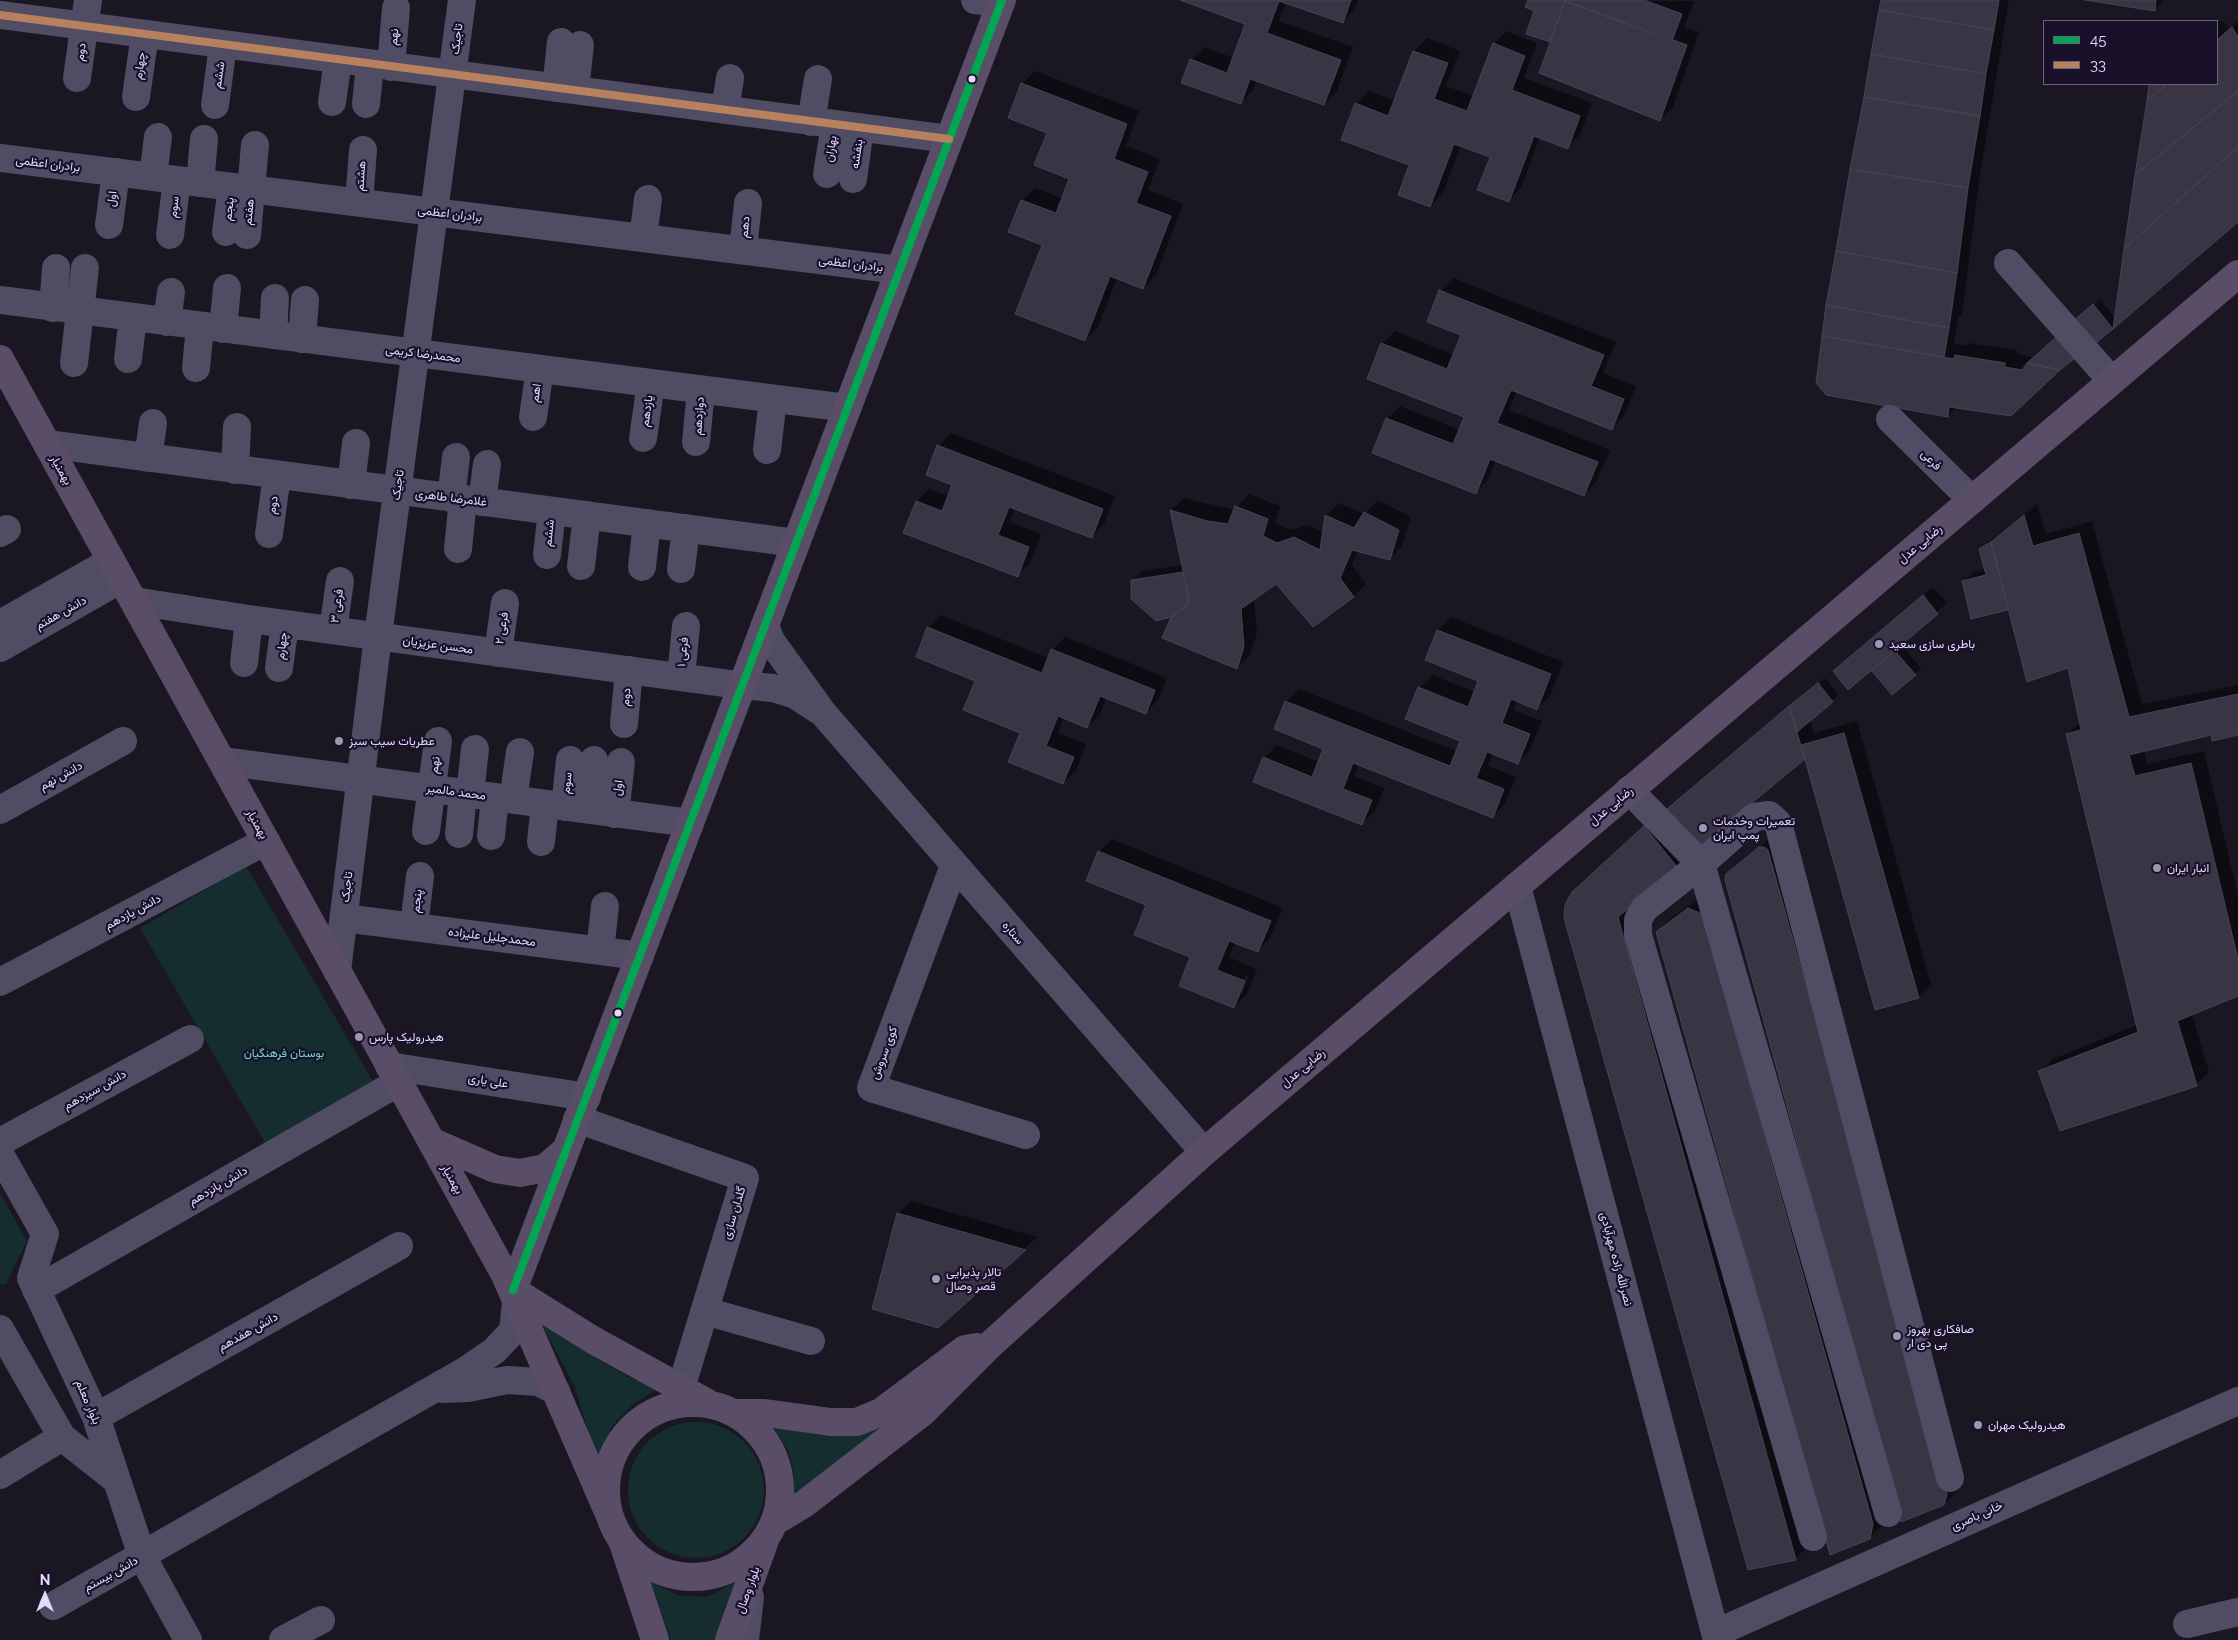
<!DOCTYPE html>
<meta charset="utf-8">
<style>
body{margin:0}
#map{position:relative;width:2238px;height:1640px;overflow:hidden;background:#1a1723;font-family:Raleway,sans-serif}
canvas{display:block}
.legend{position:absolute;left:2043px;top:20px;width:175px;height:65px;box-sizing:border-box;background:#181129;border:1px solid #69617e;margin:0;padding:6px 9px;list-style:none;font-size:15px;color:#e2dafe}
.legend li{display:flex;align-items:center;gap:10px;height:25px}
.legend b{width:25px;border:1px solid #69617e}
.north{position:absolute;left:20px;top:1570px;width:50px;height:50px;-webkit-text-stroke:4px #181129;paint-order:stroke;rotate:0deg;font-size:14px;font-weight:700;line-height:20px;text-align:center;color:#e2dafe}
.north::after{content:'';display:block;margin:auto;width:18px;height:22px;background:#e2dafe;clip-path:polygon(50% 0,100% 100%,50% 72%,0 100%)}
</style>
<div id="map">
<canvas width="2238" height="1640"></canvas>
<ul class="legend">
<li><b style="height:6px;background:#00a651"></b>45</li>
<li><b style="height:6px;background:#b6815c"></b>33</li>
</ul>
<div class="north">N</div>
</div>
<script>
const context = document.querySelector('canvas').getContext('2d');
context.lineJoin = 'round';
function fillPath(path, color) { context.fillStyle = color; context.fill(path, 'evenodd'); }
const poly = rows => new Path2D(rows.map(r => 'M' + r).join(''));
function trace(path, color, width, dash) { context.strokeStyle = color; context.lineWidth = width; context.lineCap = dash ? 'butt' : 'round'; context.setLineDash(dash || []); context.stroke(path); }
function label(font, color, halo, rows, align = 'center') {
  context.font = font + ' Raleway,Vazirmatn,sans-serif'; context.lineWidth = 4.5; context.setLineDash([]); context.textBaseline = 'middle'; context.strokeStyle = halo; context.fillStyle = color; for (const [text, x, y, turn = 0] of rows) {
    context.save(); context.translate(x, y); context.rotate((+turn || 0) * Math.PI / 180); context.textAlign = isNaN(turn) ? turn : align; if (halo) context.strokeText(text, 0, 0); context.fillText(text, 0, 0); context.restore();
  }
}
fillPath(poly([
 [246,866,374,1083,267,1146,140,928],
 [0,1193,27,1241,6,1284,0,1284],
 [532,1306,565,1335,600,1361,631,1378,659,1388,633,1404,613,1425,597,1459,574,1385],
 [770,1422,886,1425,792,1502,794,1473,788,1450],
 '628 1490a68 68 0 1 1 136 0a68 68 0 1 1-136 0Z',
 [744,1577,719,1640,671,1640,650,1581,679,1596,708,1597]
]), '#162d30');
fillPath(poly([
 [1182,0,1358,0,1355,9,1342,22,1286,2,1279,21,1353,47,1337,91,1324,104,1257,80,1253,90,1241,103,1191,60,1204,47,1234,58,1247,23],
 [1529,0,1694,1,1684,28,1699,32,1673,107,1660,120,1551,42,1528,33,1536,10],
 [1882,0,2009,0,1980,175,1962,314,1958,317,1954,344,1965,346,1968,343,2017,350,2017,354,2035,358,2085,348,1957,407,1948,416,1817,382],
 [2093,0,2164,0,2154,10],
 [2223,21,2229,29,2238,21,2238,220,2091,345,2079,317,2100,299,2116,319,2150,84,2217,84,2217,22],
 [1506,31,1537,43,1524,78,1592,103,1580,135,1567,147,1540,137,1521,188,1508,201,1491,156,1461,145,1443,193,1430,206,1411,165,1356,104,1369,91,1395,101,1414,51,1427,38,1460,51,1446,86,1474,96,1494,44],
 [1035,71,1139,111,1126,146,1160,159,1148,190,1183,204,1156,275,1143,288,1117,278,1098,327,1085,340,1022,201,1035,188,1063,199,1071,178,1022,84],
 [1453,278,1616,342,1603,373,1636,386,1624,416,1611,429,1517,391,1509,410,1610,450,1596,482,1584,495,1496,460,1488,480,1475,493,1387,419,1400,406,1460,430,1465,416,1382,344,1395,331,1455,355,1463,334,1440,291],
 [951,433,1115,496,1104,524,1092,537,1015,508,1010,522,1041,534,1030,563,1017,576,917,501,929,489,949,496,954,484,938,446],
 [1249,494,1280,506,1275,523,1291,530,1308,525,1324,533,1326,516,1339,503,1364,514,1378,500,1411,517,1402,546,1389,559,1358,550,1352,565,1366,584,1353,597,1276,582,1254,598,1257,633,1250,655,1237,667,1132,581,1142,571,1183,565,1171,510,1184,498,1234,510],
 [2037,504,2046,534,2092,521,2142,704,2238,685,2238,734,2212,734,2144,750,2147,764,2204,751,2238,895,2238,994,2192,1014,2209,1072,2196,1085,2040,1072,2053,1059,2137,1025,2067,735,2080,722,2069,666,2009,608,2007,609,1963,582,1973,572,1985,569,1980,549],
 [2174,1015,2177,1015,2196,1079,2193,1079],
 [1933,587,1947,603,1900,644,1921,668,1915,674,1872,669,1844,662],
 [941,615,1049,658,1053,649,1065,637,1167,678,1158,700,1146,713,1106,698,1100,714,1087,727,1064,717,1058,733,1086,744,1076,770,1063,783,977,680,928,628],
 [1451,617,1563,662,1550,696,1537,708,1517,700,1513,710,1542,721,1530,750,1518,763,1493,753,1488,766,1516,777,1505,804,1492,817,1359,764,1354,776,1384,788,1375,811,1362,823,1264,758,1277,745,1319,762,1325,748,1286,702,1299,689,1457,751,1461,740,1419,688,1432,675,1475,692,1480,680,1426,659,1438,630],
 [1825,678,1838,695,1810,720,1814,733,1857,721,1931,984,1918,997,1806,757,1663,814],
 [1657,815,1690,854,1630,905,1808,1546,1795,1559,1587,880],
 [1775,834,1959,1481,1957,1491,1944,1504,1727,874],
 [1112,839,1283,908,1270,938,1258,951,1235,942,1229,957,1257,969,1247,994,1234,1007,1147,904,1099,852],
 [1246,975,1249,976,1242,993,1239,993],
 [1702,896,1883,1525,1869,1538,1657,932,1670,919],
 [911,1201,1037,1237,938,1326,898,1214]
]), '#0007');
const building = poly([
 [1351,0,1343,23,1279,1,1267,33,1341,60,1324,105,1250,79,1241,104,1181,83,1190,59,1227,73,1245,24,1180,0,1351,0],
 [1528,0,1644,0,1682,14,1672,41,1565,1,1550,42,1526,34,1534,11,1525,7,1528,0],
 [1881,0,1999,0,1994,30,1879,10,1881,0],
 [2085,0,2156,0,2155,11,2085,0],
 [1565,1,1687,45,1660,121,1539,73,1565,1],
 [1879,10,1994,30,1986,74,1871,54,1879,10],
 [2232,27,2238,37,2238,91,2135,175,2147,101,2167,84,2217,84,2217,40,2232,27],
 [1493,43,1525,56,1512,90,1580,116,1568,149,1534,136,1509,202,1477,190,1490,157,1454,144,1430,207,1398,195,1409,165,1341,140,1355,103,1388,116,1413,51,1448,63,1434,99,1467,111,1493,43],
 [1871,54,1986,74,1980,116,1864,97,1871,54],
 [1021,83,1127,124,1114,159,1148,172,1136,203,1171,216,1143,289,1110,276,1085,341,1015,314,1042,245,1008,232,1021,200,1056,213,1069,179,1034,165,1047,133,1008,118,1021,83],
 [2149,84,2167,84,2147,101,2149,84],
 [2238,91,2238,147,2124,249,2135,175,2238,91],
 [1864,97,1980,116,1968,188,1850,169,1864,97],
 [2238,147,2238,222,2113,329,2124,249,2238,147],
 [1850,169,1968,188,1957,273,1836,251,1850,169],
 [1836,251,1957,273,1949,328,1826,305,1836,251],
 [1439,290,1604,355,1591,386,1624,399,1612,430,1511,390,1497,423,1598,462,1584,496,1490,459,1476,494,1372,453,1386,418,1453,444,1464,417,1367,379,1381,343,1447,369,1461,335,1427,322,1439,290],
 [2093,304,2113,329,2091,347,2071,323,2093,304],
 [1826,305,1949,328,1944,357,1822,336,1826,305],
 [2062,332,2079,355,2060,370,2027,363,2062,332],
 [1822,336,1954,359,1955,355,2005,363,2005,367,2022,370,2027,363,2060,370,2011,416,1949,407,1948,417,1826,395,1816,383,1822,336],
 [937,445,1103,509,1092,538,1009,507,998,535,1029,547,1018,577,903,533,916,501,942,511,952,485,926,475,937,445],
 [1235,506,1268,519,1263,536,1277,543,1294,537,1320,550,1325,515,1354,528,1364,512,1399,530,1390,560,1352,550,1340,578,1354,597,1313,627,1276,584,1241,609,1244,647,1237,669,1162,638,1171,617,1187,605,1189,599,1170,510,1207,521,1228,524,1235,506],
 [2024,515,2033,546,2079,533,2129,717,2238,694,2238,735,2212,741,2211,735,2129,755,2135,776,2191,763,2238,959,2238,996,2177,1021,2197,1086,2060,1131,2038,1071,2138,1032,2066,734,2081,730,2068,668,2027,682,1991,542,2024,515],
 [1991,542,2008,610,1971,619,1962,581,1986,575,1979,549,1991,542],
 [1183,572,1189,599,1187,605,1171,617,1156,621,1131,599,1131,580,1183,572],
 [1923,595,1938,614,1848,690,1833,671,1923,595],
 [927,627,1042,673,1051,649,1155,690,1146,714,1100,696,1087,728,1058,716,1046,746,1074,757,1063,784,1008,762,1020,733,963,710,975,681,916,657,927,627],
 [1437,630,1551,674,1537,710,1511,699,1502,723,1530,734,1518,764,1487,752,1476,778,1504,789,1493,818,1353,763,1343,789,1372,800,1362,825,1253,782,1263,757,1312,777,1323,749,1274,729,1285,701,1450,766,1460,741,1405,719,1418,687,1468,707,1478,681,1425,660,1437,630],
 [1895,651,1916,675,1892,695,1871,670,1895,651],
 [1818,683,1833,702,1797,732,1789,706,1818,683],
 [1789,706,1805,759,1694,851,1661,814,1789,706],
 [1844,733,1919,998,1875,1010,1801,745,1844,733],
 [1644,826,1678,868,1618,917,1796,1560,1748,1570,1564,918,1565,905,1572,892,1644,826],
 [1759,847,1764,847,1768,850,1947,1495,1944,1505,1901,1522,1725,880,1726,874,1759,847],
 [1098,851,1271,921,1258,952,1229,941,1217,970,1245,981,1234,1008,1179,986,1190,957,1134,935,1146,905,1086,881,1098,851],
 [1688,908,1700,913,1703,919,1873,1524,1870,1539,1830,1555,1656,932,1688,908],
 [897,1213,1026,1250,938,1328,872,1309,897,1213]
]);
fillPath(building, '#3a3545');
trace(building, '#484256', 1);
trace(poly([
 [975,0,1000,3],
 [0,15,949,139],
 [391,67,396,8],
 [77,78,88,0],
 [556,88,561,42],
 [575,89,580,45],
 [136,97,145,34],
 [332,102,338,60],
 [366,104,370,64],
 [215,105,223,45],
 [725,110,730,78],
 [811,122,818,79],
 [0,158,899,270],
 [827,174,835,125],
 [153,177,158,137],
 [853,179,860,128],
 [200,183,204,139],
 [359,202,363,150],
 [109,225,116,172],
 [226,232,232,187],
 [170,235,177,180],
 [247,235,255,145],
 [643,238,648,199],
 [743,250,748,203],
 [2008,263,2112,381],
 [0,300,847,408],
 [53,308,56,268],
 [167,322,171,292],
 [223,329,227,288],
 [273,335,275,298],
 [302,339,305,300],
 [128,359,133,318],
 [74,363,85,268],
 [196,368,200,326],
 [533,417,540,369],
 [1890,419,1972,500],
 [643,438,651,383],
 [696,442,701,390],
 [47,444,796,543],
 [767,450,773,399],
 [148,458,153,423],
 [235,470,237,427],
 [351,485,356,443],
 [451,498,456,457],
 [482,502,487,464],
 [0,533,7,529],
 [269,534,277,475],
 [458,549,463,499],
 [547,555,552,511],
 [581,566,587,515],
 [642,567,647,523],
 [681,569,686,528],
 [134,601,249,619,731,684,773,688,795,695,823,713],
 [0,624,111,561],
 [765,625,771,641,823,713,1204,1152],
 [333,630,340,581],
 [0,648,121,579],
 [498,653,505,603],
 [244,663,249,619],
 [279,668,285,624],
 [681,677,686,626],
 [624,724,629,670],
 [222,761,690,823],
 [1629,790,1701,864,1888,1513],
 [470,794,475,749],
 [513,800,520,752],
 [565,807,570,760],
 [0,810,123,741],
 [590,810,594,760],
 [615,814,621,762],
 [426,831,438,741],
 [459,834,463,794],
 [491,836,495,798],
 [541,842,545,804],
 [954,866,871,1088,1026,1135],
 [1517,886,1717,1640],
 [344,918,640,956],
 [414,927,420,876],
 [600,951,605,906],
 [337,971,378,636,462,0],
 [0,982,266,841],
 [389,1066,587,1097],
 [577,1119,745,1178,681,1388],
 [0,1142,190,1039],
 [0,1154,45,1234,31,1278,96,1417,142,1556,188,1640],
 [36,1290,399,1082],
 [705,1311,811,1341],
 [0,1329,62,1437,115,1479],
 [443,1389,468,1388,507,1380,538,1382,556,1391],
 [96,1417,399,1246],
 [0,1475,62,1437],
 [1813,1537,1638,935,1638,920,1644,909,1701,864,1754,817,1769,815,1778,823,1950,1478],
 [53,1606,465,1371,494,1351,513,1331,516,1301],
 [2187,1624,2238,1612],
 [1716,1633,2238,1401],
 [283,1640,321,1620],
 [745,1640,750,1597]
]), '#504c64', 28);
trace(poly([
 [0,359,505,1275,609,1514],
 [431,1141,495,1169,520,1173,545,1168,565,1151],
 [513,1290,1002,0],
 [513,1290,593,1340,706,1402],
 '606 1490a87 87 0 1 1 174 0a87 87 0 1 1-174 0Z',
 [736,1413,765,1413,831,1422,857,1422,881,1412,965,1349,977,1347],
 [774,1522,804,1504,922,1413,991,1344,1204,1152,2238,274],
 [623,1543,655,1640],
 [729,1640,764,1543]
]), '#5a4d68', 28);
trace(poly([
 [513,1290,1002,0]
]), '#00a651', 8);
trace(poly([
 [0,15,949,139]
]), '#b6815c', 8);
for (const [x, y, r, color] of [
 [972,79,4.5,"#e2dafe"],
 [1879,644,5,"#9c96b1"],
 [339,741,5,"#9c96b1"],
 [1703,828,5,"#9c96b1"],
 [2157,868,5,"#9c96b1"],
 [618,1013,4.5,"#e2dafe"],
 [359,1037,5,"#9c96b1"],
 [936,1279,5,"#9c96b1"],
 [1897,1336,5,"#9c96b1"],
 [1978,1425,5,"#9c96b1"]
]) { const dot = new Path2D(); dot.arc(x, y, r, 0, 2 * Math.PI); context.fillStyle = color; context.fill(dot); trace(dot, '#181129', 2); }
label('12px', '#e2dafe', '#181129', [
 ["نهم",394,37,-86],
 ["تاجیک",457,39,-83],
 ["دوم",81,52,-81],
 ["چهارم",140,66,-82],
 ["ششم",219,75,-82],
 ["بهاران",831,149,-81],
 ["بنفشه",857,154,-82],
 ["برادران اعظمی",48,164,7],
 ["هشتم",361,176,-86],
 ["اول",112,199,-83],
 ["سوم",174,207,-84],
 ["پنجم",229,209,-83],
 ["هفتم",249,212,-84],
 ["برادران اعظمی",450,214,7],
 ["دهم",745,227,-84],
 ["برادران اعظمی",851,264,7],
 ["محمدرضا کریمی",423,354,7],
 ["اهم",536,393,-82],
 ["یازدهم",647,411,-82],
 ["دوازدهم",699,416,-86],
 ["فرعی",1931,460,45],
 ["بهمنیار",61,470,61],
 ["تاجیک",398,485,-82],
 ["غلامرضا طاهری",451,498,7],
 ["دوم",273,505,-82],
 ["ششم",549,533,-84],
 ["رضایی عدل",1920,544,-40],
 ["فرعی ۳",337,606,-82],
 ["دانش هفتم",61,613,-29],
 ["فرعی ۲",502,628,-81],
 ["محسن عزیزیان",438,645,8],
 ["چهارم",282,646,-83],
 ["فرعی ۱",683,652,-84],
 ["دوم",626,697,-84],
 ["نهم",435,765,-82],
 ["دانش نهم",61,776,-29],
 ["سوم",567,783,-84],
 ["اول",618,788,-83],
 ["محمد مالمیر",456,792,8],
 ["رضایی عدل",1611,806,-40],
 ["بهمنیار",257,824,61],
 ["تاجیک",347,887,-83],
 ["پنجم",417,901,-83],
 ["دانش یازدهم",133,912,-28],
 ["ستاره",1013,933,49],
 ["محمدجلیل علیزاده",492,937,7],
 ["کوی سروش",884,1053,-69],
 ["رضایی عدل",1303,1068,-40],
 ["علی یاری",488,1081,9],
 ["دانش سیزدهم",95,1090,-29],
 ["بهمنیار",452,1179,61],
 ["دانش پانزدهم",218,1186,-30],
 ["گلدان سازی",734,1213,-73],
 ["نصرالله زاده مهرآبادی",1616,1259,75],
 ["دانش هفدهم",248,1332,-29],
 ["بلوار معلم",88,1402,67],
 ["خانی باصری",1977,1516,-24],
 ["دانش بیستم",111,1574,-29],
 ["بلوار وصال",748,1590,-70]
]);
label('12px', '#e2dafe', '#181129', [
 ["باطری سازی سعید",1889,644],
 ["عطریات سیب سبز",349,741],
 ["تعمیرات وخدمات",1713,821],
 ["پمپ ایران",1713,835],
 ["انبار ایران",2167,868],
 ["هیدرولیک پارس",369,1037],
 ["تالار پذیرایی",946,1272],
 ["قصر وصال",946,1286],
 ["صافکاری بهروز",1907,1329],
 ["پی دی ار",1907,1343],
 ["هیدرولیک مهران",1988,1425]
], 'left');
label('12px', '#68dccc', '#181129', [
 ["بوستان فرهنگیان",284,1053]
]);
</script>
